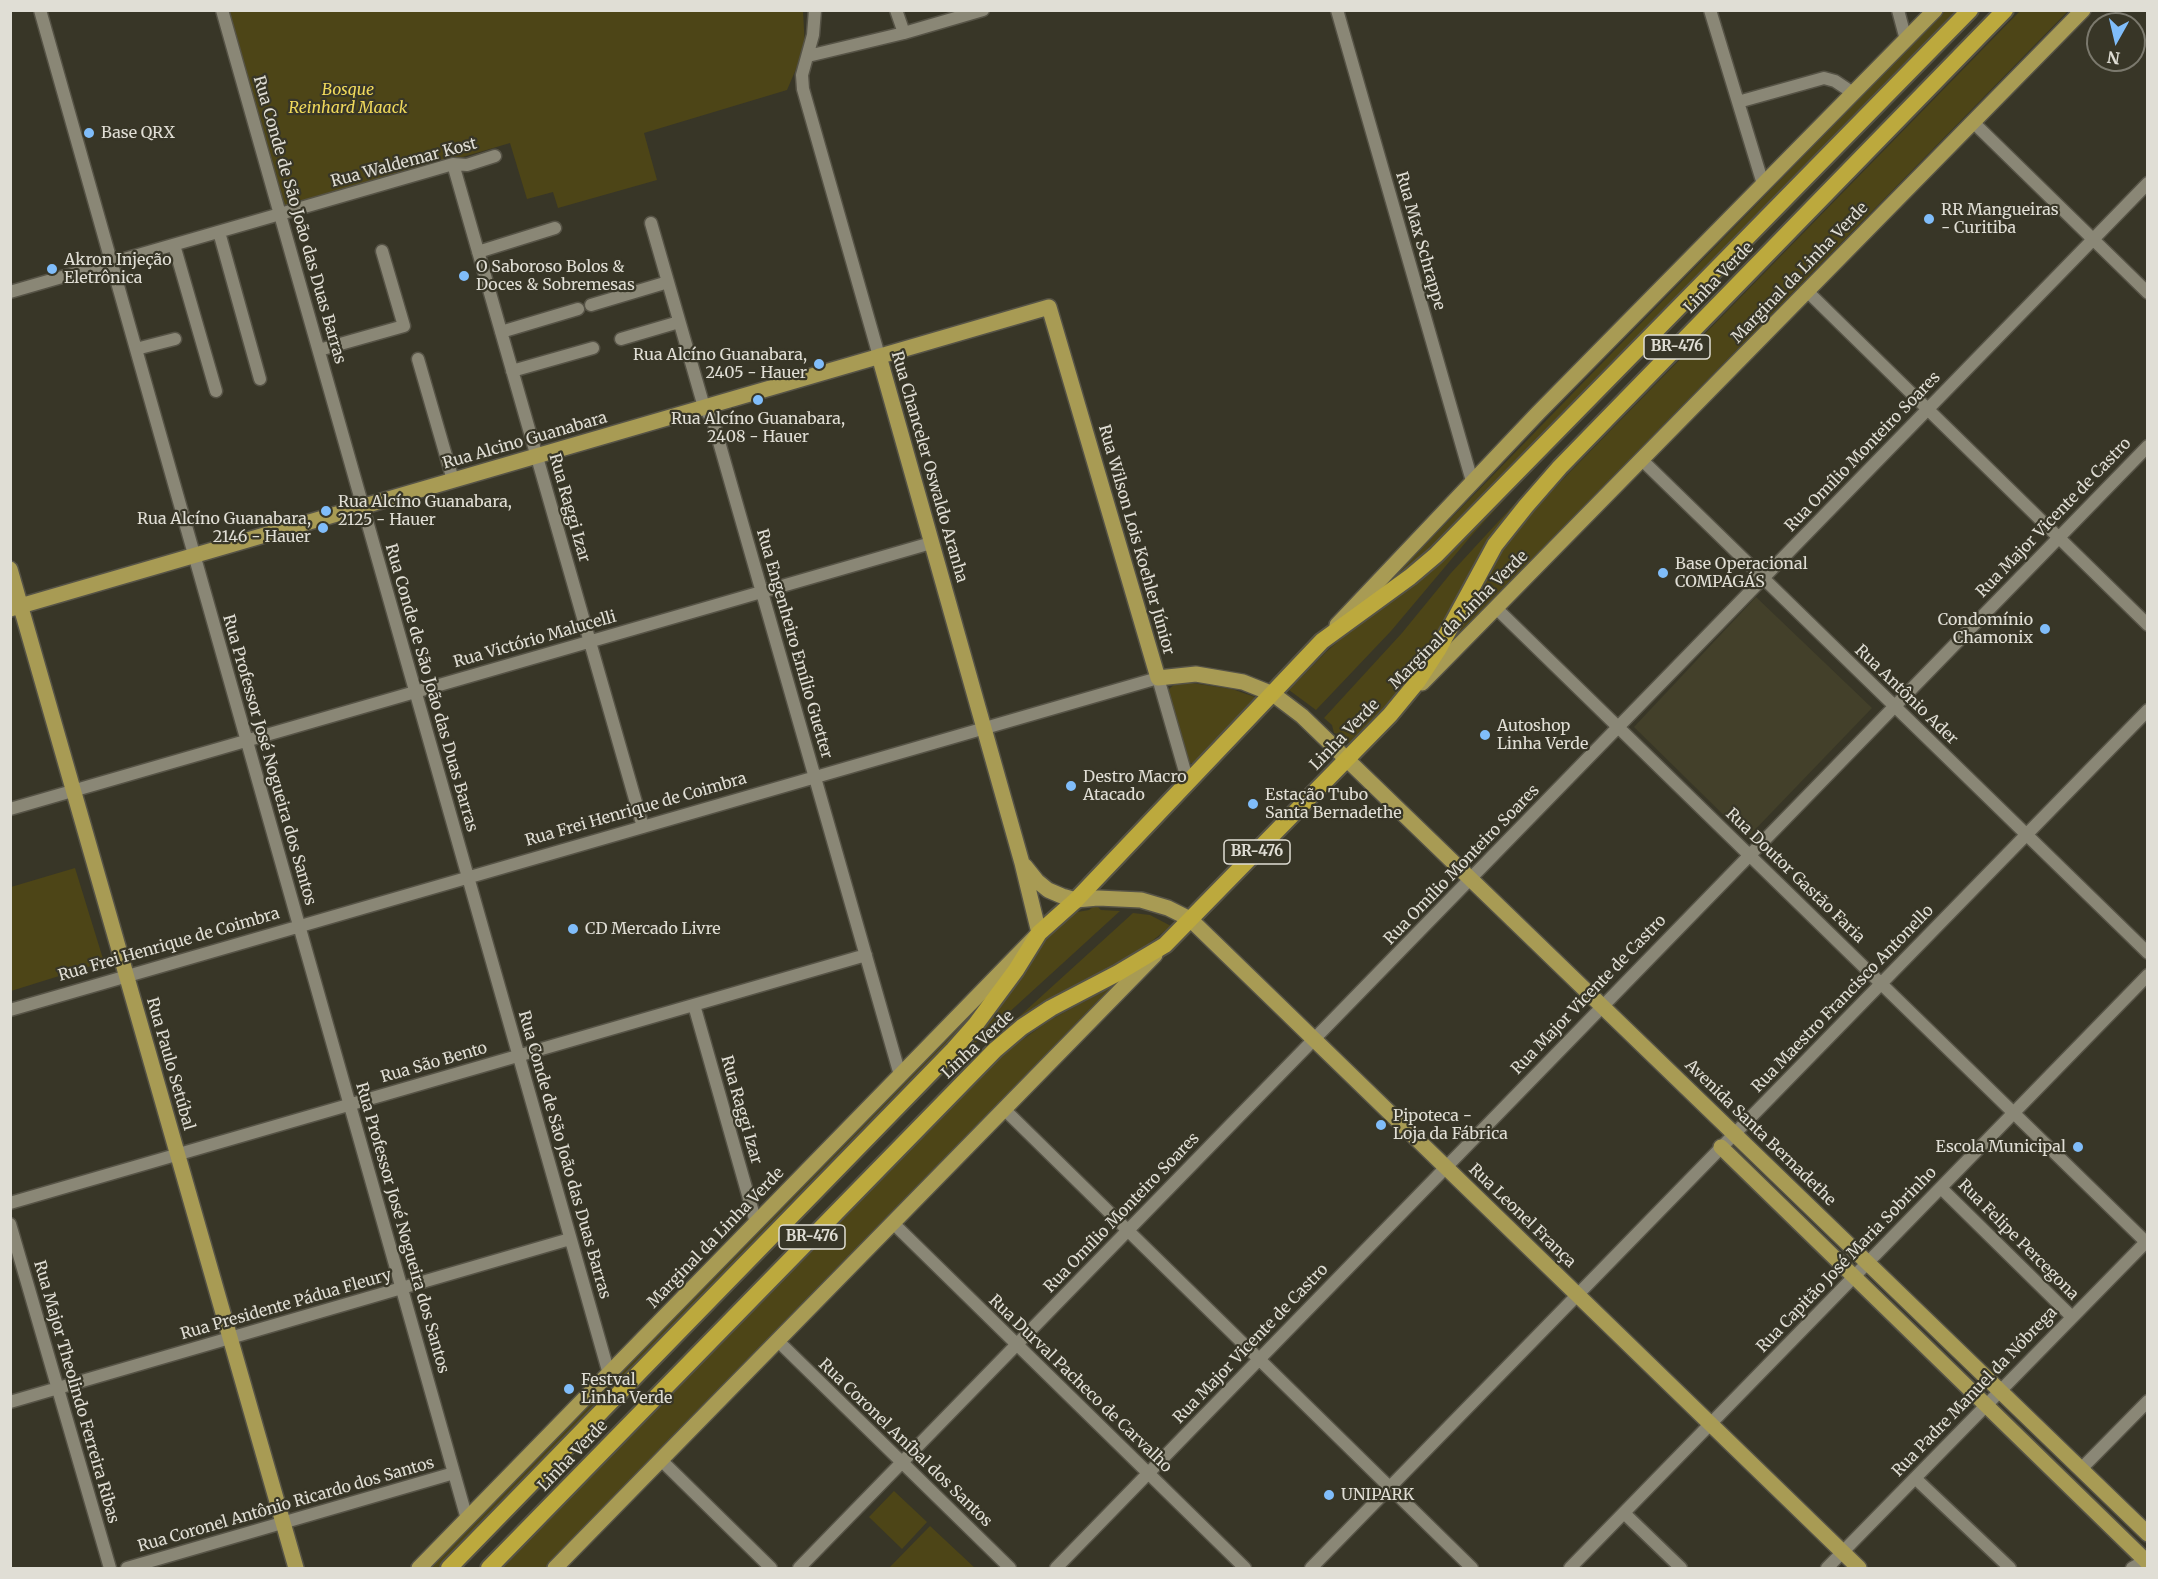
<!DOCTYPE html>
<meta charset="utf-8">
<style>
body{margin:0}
#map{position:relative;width:2158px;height:1579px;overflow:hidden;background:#383627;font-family:Merriweather,serif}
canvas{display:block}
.frame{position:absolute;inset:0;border:12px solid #e0ded5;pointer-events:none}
.north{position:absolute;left:2086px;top:12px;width:60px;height:60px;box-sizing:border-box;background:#383627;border:2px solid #7b796d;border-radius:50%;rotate:188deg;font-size:16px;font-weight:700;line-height:24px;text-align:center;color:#e0ded5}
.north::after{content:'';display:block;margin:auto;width:21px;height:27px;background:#80bdfa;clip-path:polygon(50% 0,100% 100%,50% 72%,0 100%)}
</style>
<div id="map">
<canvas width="2158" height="1579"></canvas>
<div class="frame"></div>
<div class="north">N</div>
</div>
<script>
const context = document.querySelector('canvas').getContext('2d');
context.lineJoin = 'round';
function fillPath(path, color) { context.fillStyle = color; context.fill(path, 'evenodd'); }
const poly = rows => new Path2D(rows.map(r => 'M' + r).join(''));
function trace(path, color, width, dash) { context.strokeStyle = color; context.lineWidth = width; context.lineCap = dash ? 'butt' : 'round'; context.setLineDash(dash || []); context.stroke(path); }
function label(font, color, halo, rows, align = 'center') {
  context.font = font + ' Merriweather,serif'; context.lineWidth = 4.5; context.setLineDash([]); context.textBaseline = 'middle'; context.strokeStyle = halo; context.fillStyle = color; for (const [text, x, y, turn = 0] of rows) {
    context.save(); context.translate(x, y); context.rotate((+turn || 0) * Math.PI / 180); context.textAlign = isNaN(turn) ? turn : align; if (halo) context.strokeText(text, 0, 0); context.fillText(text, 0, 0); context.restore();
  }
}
fillPath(poly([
 [1756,597,1872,708,1747,838,1634,727]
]), '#43402a');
fillPath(poly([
 [228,11,803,11,805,48,787,90,644,133,657,180,558,208,553,192,527,199,510,143,284,210],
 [1945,11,1958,11,1433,548,1411,567,1388,583],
 [2020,11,2068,11,1449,644,1483,578,1506,543,1528,515],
 [1512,489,1513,490,1471,536,1391,631,1316,710,1289,690,1326,652],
 [1521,497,1522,499,1493,536,1474,565,1438,635,1416,668,1397,693,1350,744,1342,735,1334,733,1332,725,1324,718,1402,633,1451,573],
 [1176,683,1192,683,1232,689,1255,697,1255,700,1194,763,1190,763,1187,759,1169,694,1169,689],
 [75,868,104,962,11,991,11,887],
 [1093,907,1098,907,1101,910,1120,911,971,1047,969,1045,1040,946,1072,913,1089,910],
 [1133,913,1150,915,1171,926,1138,952,980,1056,978,1054],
 [1119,983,550,1568,498,1568,987,1070,1008,1050,1050,1020],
 [995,985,970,1020,464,1542,438,1568,425,1568],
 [894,1491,927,1522,902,1549,869,1517],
 [930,1526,975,1568,889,1568]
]), '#4d4517');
const minor = poly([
 [40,10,467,1519],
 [222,10,609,1374],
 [815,10,813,35,802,75,803,89,879,356],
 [896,10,904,33],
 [1337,10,1472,481],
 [1710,10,1763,184],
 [1898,10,1906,40],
 [808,56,904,33,983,10],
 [1738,102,1824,78,1835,81,1853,93],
 [1973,122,2148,293],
 [453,164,643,827],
 [651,223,704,407,713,421,900,1075],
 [219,232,260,379],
 [174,245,216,391],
 [478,252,555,228],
 [1807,291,2148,625],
 [10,292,453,164,467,165,495,156],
 [591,305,668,282],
 [501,332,578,309],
 [621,339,679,322],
 [136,349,175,339],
 [319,350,404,326,382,251],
 [418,359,453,480],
 [512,371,593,348],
 [1642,460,2148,953],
 [1496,608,2148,1244],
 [10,809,931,543],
 [694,1005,756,1223],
 [10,1010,1158,678,1188,782],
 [1004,1109,1472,1568],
 [1941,1188,2072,1317],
 [10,1203,866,955],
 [893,1223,1245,1568],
 [10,1224,110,1568],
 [778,1341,1010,1568],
 [10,1402,570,1239],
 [661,1460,771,1568],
 [2081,1469,2148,1401],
 [1915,1478,2010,1568],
 [1624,1513,1681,1568],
 [127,1568,454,1473],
 [799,1568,2148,183],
 [1056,1568,2148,446],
 [1311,1568,2148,710],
 [1570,1568,2148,975],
 [1827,1568,2148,1240],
 [2132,1568,2148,1559]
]);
const major = poly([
 [10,569,296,1568],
 [10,609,1049,307,1158,678,1196,674,1243,682,1273,694,1302,716,2148,1534],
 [1337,625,1538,413,1935,10],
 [1422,683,2083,10],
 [1025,866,1037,881,1048,890,1062,896,1076,900,1098,898,1141,900,1168,908,1190,919,1859,1568],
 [1721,1147,2148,1563],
 [419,1568,1039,933,1022,863,879,356],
 [555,1568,1155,955]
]);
const highway = poly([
 [449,1568,953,1050,976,1024,1016,970,1039,933,1076,900,1322,641,1410,577,1436,555,1970,10],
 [489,1568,995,1050,1022,1027,1051,1008,1118,973,1165,945,1390,715,1418,681,1438,650,1495,545,1526,506,1560,467,2005,10]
]);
trace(minor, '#565346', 15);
trace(major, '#565346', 18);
trace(highway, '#565346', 20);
trace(minor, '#8a8776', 12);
trace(major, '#a89b54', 15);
trace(highway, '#bca93d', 16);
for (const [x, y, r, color] of [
 [89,133,6,"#80bdfa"],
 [1929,219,6,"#80bdfa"],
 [52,269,6,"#80bdfa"],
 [464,276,6,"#80bdfa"],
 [819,364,6,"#80bdfa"],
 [758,400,6,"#80bdfa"],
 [326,511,6,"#80bdfa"],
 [323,528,6,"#80bdfa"],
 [1663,573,6,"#80bdfa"],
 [2045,629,6,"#80bdfa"],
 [1485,735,6,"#80bdfa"],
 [1071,786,6,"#80bdfa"],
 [1253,804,6,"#80bdfa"],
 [573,929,6,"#80bdfa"],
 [1381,1125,6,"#80bdfa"],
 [2078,1147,6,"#80bdfa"],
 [569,1389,6,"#80bdfa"],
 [1329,1495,6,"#80bdfa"]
]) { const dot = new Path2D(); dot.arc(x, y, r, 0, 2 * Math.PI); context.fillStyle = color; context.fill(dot); trace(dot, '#383627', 2); }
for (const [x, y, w] of [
 [1677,347,66],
 [1257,852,66],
 [812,1237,66]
]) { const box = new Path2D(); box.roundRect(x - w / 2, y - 12, w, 24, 4.5); context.fillStyle = '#383627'; context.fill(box); trace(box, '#e0ded5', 1.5); }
label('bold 15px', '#e0ded5', null, [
 ["BR-476",1677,347],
 ["BR-476",1257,852],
 ["BR-476",812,1237]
]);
label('italic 16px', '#f0d95b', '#383627', [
 ["Bosque",348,90],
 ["Reinhard Maack",348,108]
]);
label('16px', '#e0ded5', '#383627', [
 ["Base QRX",101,133],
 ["RR Mangueiras",1941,210],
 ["- Curitiba",1941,228],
 ["Akron Injeção",64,260],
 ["Eletrônica",64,278],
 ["O Saboroso Bolos &",476,267],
 ["Doces & Sobremesas",476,285],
 ["Rua Alcíno Guanabara,",807,355,"right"],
 ["2405 - Hauer",807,373,"right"],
 ["Rua Alcíno Guanabara,",758,419,"center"],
 ["2408 - Hauer",758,437,"center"],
 ["Rua Alcíno Guanabara,",338,502],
 ["2125 - Hauer",338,520],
 ["Rua Alcíno Guanabara,",311,519,"right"],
 ["2146 - Hauer",311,537,"right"],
 ["Base Operacional",1675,564],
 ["COMPAGÁS",1675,582],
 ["Condomínio",2033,620,"right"],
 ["Chamonix",2033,638,"right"],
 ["Autoshop",1497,726],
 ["Linha Verde",1497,744],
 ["Destro Macro",1083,777],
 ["Atacado",1083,795],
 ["Estação Tubo",1265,795],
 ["Santa Bernadethe",1265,813],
 ["CD Mercado Livre",585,929],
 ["Pipoteca -",1393,1116],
 ["Loja da Fábrica",1393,1134],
 ["Escola Municipal",2066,1147,"right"],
 ["Festval",581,1380],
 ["Linha Verde",581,1398],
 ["UNIPARK",1341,1495]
], 'left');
label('16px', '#e0ded5', '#383627', [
 ["Rua Waldemar Kost",404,163,-15],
 ["Rua Conde de São João das Duas Barras",299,220,74],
 ["Rua Max Schrappe",1420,241,74],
 ["Marginal da Linha Verde",1800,273,-46],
 ["Linha Verde",1719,278,-46],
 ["Rua Alcino Guanabara",525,441,-16],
 ["Rua Omílio Monteiro Soares",1863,452,-46],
 ["Rua Chanceler Oswaldo Aranha",929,467,74],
 ["Rua Raggi Izar",569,508,74],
 ["Rua Major Vicente de Castro",2054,518,-46],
 ["Rua Wilson Lois Koehler Júnior",1136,540,74],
 ["Marginal da Linha Verde",1459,620,-45],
 ["Rua Victório Malucelli",535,640,-16],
 ["Rua Engenheiro Emílio Guetter",794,644,74],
 ["Rua Conde de São João das Duas Barras",431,688,74],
 ["Rua Antônio Ader",1906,695,44],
 ["Linha Verde",1345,735,-46],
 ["Rua Professor José Nogueira dos Santos",269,760,74],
 ["Rua Frei Henrique de Coimbra",636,810,-16],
 ["Rua Omílio Monteiro Soares",1462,865,-46],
 ["Rua Doutor Gastão Faria",1795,876,44],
 ["Rua Frei Henrique de Coimbra",169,945,-16],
 ["Rua Major Vicente de Castro",1589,995,-46],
 ["Rua Maestro Francisco Antonello",1843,999,-46],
 ["Linha Verde",978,1045,-43],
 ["Rua São Bento",434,1063,-16],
 ["Rua Paulo Setúbal",170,1064,74],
 ["Rua Raggi Izar",741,1110,74],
 ["Avenida Santa Bernadethe",1760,1133,44],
 ["Rua Conde de São João das Duas Barras",564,1155,74],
 ["Rua Omílio Monteiro Soares",1122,1213,-46],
 ["Rua Leonel França",1522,1216,44],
 ["Rua Professor José Nogueira dos Santos",402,1228,74],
 ["Marginal da Linha Verde",716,1238,-46],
 ["Rua Felipe Percegona",2018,1240,45],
 ["Rua Capitão José Maria Sobrinho",1847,1260,-46],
 ["Rua Presidente Pádua Fleury",286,1305,-16],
 ["Rua Major Vicente de Castro",1251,1344,-46],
 ["Rua Durval Pacheco de Carvalho",1080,1384,44],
 ["Rua Major Theolindo Ferreira Ribas",76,1392,74],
 ["Rua Padre Manuel da Nóbrega",1975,1392,-46],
 ["Rua Coronel Aníbal dos Santos",905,1443,44],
 ["Linha Verde",573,1456,-46],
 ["Rua Coronel Antônio Ricardo dos Santos",286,1505,-16]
]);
</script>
